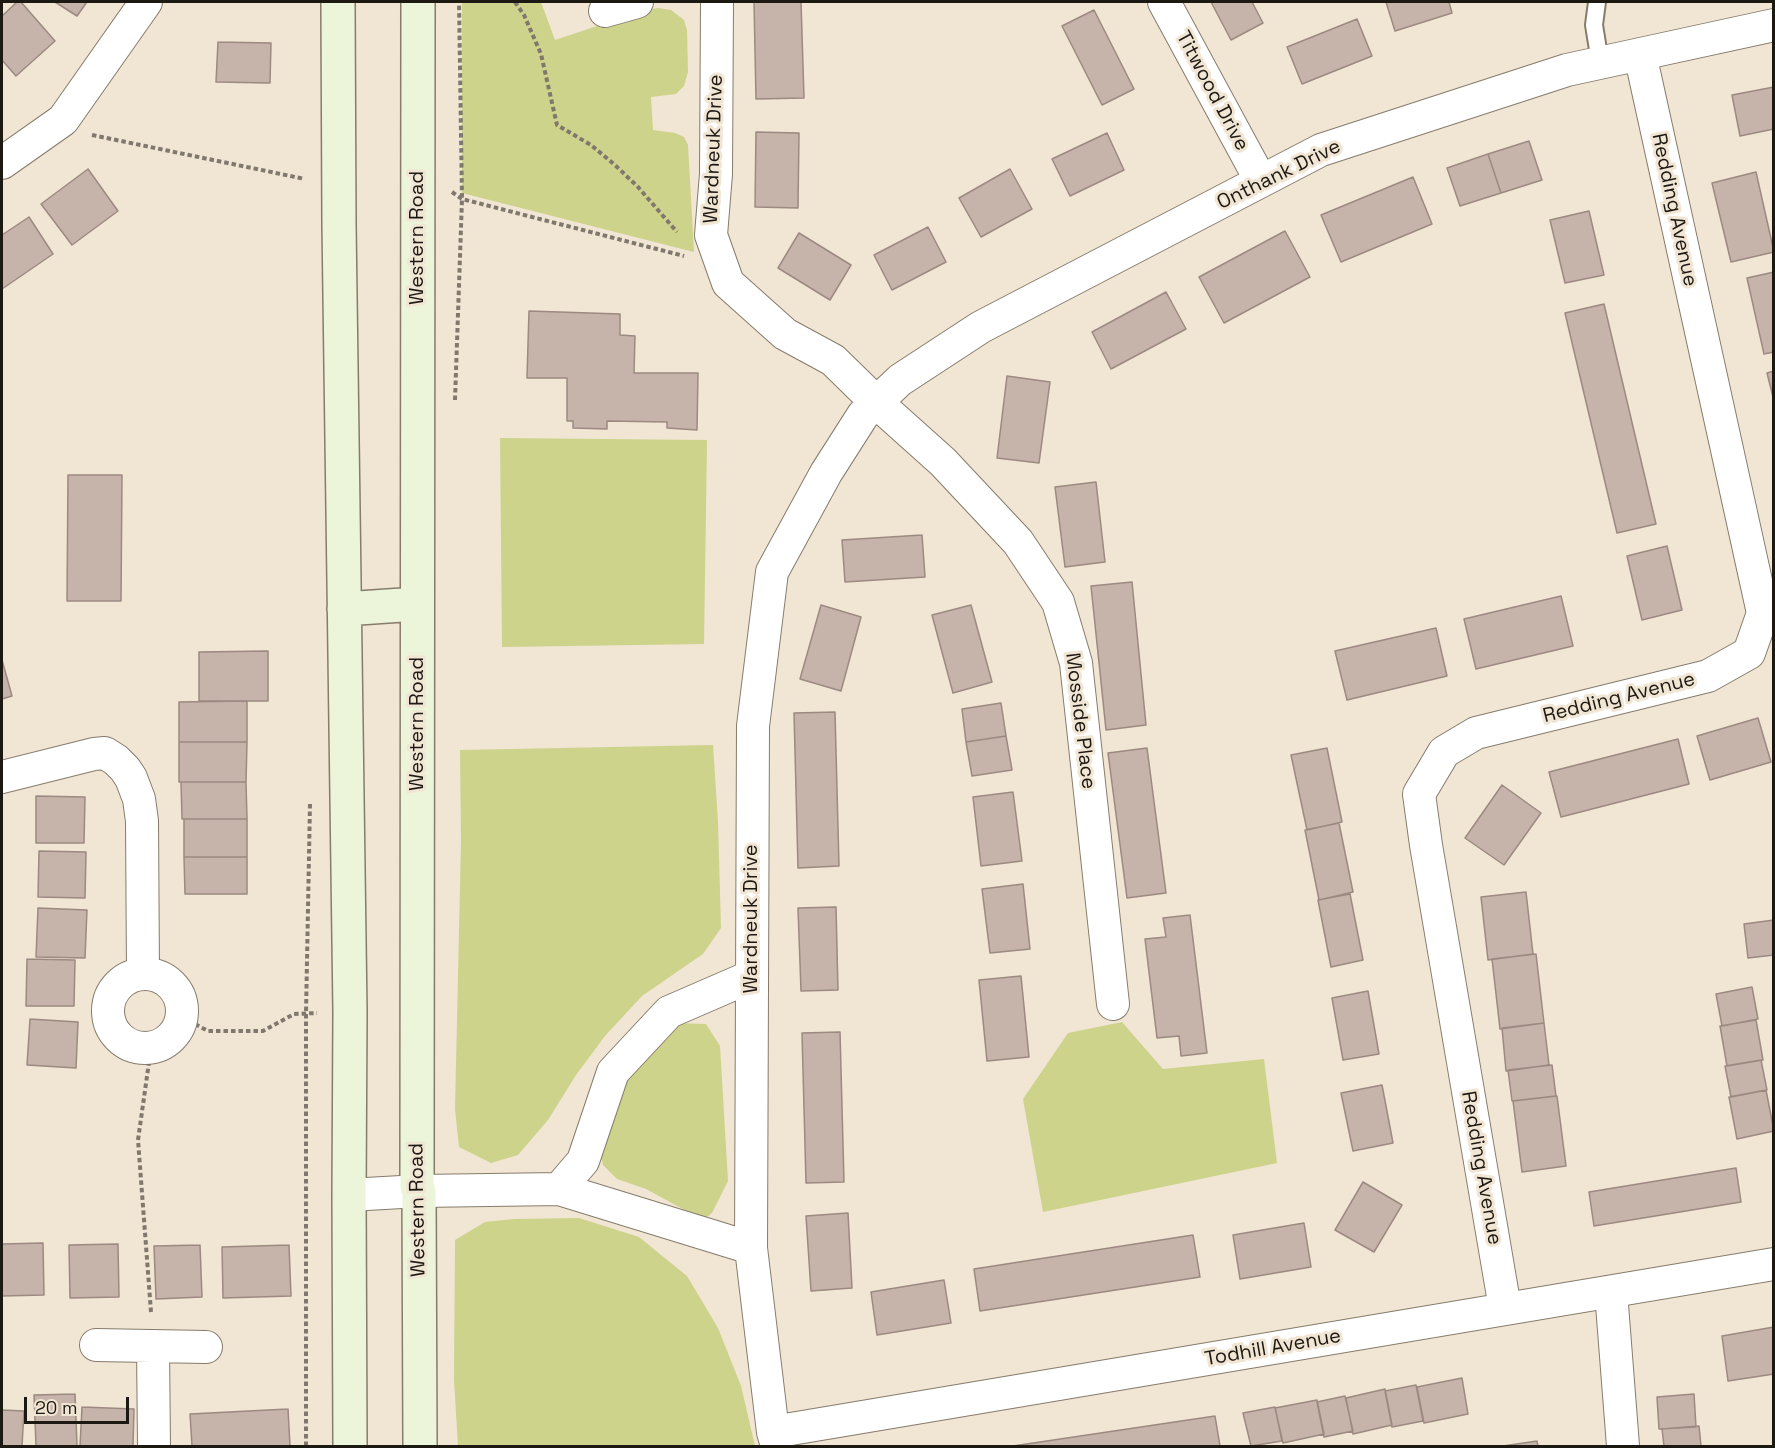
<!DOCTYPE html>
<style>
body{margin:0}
#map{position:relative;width:1775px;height:1448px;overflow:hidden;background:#f1e5d4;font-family:"Space Grotesk",sans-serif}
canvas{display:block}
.frame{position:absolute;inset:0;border:3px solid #1c1812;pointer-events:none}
.scale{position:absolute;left:24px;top:1397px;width:105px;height:27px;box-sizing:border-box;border:3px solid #1c1812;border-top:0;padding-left:8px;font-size:18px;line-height:21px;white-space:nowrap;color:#1c1812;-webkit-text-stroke:4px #f1e5d4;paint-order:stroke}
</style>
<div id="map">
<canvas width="1775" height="1448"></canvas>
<div class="frame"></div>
<div class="scale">20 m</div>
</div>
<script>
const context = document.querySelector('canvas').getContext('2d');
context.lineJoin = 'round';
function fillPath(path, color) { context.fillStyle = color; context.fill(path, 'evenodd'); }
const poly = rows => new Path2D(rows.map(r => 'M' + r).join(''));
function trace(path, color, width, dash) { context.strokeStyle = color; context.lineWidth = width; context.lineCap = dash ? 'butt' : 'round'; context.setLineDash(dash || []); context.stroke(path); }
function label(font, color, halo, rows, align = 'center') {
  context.font = font + ' "Space Grotesk",sans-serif'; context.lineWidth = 6; context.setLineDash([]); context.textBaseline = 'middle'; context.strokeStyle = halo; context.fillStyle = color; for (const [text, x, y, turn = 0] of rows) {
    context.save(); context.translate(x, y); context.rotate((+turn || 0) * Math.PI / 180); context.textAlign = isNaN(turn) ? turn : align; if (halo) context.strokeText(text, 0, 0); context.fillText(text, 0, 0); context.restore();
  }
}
fillPath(poly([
 [462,2,541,2,555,40,645,10,658,8,671,10,684,20,687,30,688,72,684,86,676,94,651,97,653,130,675,133,684,137,688,145,694,252,462,193],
 [500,438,707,440,704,644,502,647],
 [713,745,718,822,721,928,703,954,642,996,605,1036,576,1075,548,1120,518,1155,491,1163,459,1147,455,1109,461,841,460,750],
 [1122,1022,1163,1069,1264,1059,1277,1163,1043,1212,1023,1099,1068,1033],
 [675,1023,706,1024,720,1046,728,1181,712,1213,703,1220,646,1189,617,1179,603,1165,597,1138,619,1076],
 [579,1218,639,1237,687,1276,718,1328,741,1386,755,1446,458,1446,454,1380,455,1240,485,1222,514,1219]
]), '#cdd38b');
const building = poly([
 [17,2,21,2,55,41,16,76,2,60,2,16,17,2],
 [55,2,87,2,77,16,55,2],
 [754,2,801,2,804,98,756,99,754,2],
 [1211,2,1252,2,1263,23,1231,40,1211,2],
 [1386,2,1449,2,1452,13,1395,31,1386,2],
 [1094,10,1134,89,1102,105,1062,26,1094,10],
 [1357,19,1372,56,1302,84,1287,47,1357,19],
 [218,42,271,43,270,83,216,82,218,42],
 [1774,87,1774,129,1740,136,1732,95,1774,87],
 [756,132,799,133,798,208,755,207,756,132],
 [1107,133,1124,170,1070,196,1052,159,1107,133],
 [1529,141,1542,180,1501,193,1488,154,1529,141],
 [1488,154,1501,193,1460,206,1447,168,1488,154],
 [88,169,118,211,72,245,41,204,88,169],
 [1010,169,1032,209,981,237,959,198,1010,169],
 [1756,172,1774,252,1731,262,1712,183,1756,172],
 [1413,177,1432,224,1341,262,1321,215,1413,177],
 [1589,211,1604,275,1565,283,1550,220,1589,211],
 [29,217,53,254,2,289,2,235,29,217],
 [928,227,946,262,892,290,874,255,928,227],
 [1285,231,1310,277,1224,323,1199,277,1285,231],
 [799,233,851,265,830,300,778,268,799,233],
 [1774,272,1774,352,1764,354,1747,278,1774,272],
 [1166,292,1186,329,1111,369,1092,332,1166,292],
 [1604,304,1656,524,1617,533,1565,313,1604,304],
 [529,311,620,314,620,335,635,336,634,373,698,373,697,430,667,428,667,422,607,421,607,429,573,428,573,421,567,421,567,378,527,378,529,311],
 [1774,371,1774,401,1767,373,1774,371],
 [1007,376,1050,382,1039,463,997,458,1007,376],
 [68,475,122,475,121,601,67,601,68,475],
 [1096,482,1105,562,1065,567,1055,487,1096,482],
 [922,535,925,577,845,582,842,540,922,535],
 [1667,546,1682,610,1642,620,1627,556,1667,546],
 [1132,582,1146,725,1106,730,1091,586,1132,582],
 [1561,596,1573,646,1476,669,1464,619,1561,596],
 [821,605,861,617,841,691,800,679,821,605],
 [971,605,992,682,953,693,932,615,971,605],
 [1436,628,1447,676,1347,700,1335,651,1436,628],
 [268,651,268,701,199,701,199,652,268,651],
 [2,660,12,696,2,699,2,660],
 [247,701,247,742,179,742,179,702,247,701],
 [1001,703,1006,736,966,742,962,709,1001,703],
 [835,712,839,866,798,868,794,713,835,712],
 [1758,718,1771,762,1710,780,1697,736,1758,718],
 [1006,736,1012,770,972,776,966,742,1006,736],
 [1678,739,1689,784,1561,817,1549,772,1678,739],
 [179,742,247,742,246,782,179,782,179,742],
 [1147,748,1166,893,1127,898,1108,753,1147,748],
 [1327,748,1342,822,1307,830,1291,755,1327,748],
 [181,782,246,782,247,819,182,819,181,782],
 [1502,785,1541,813,1504,865,1465,838,1502,785],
 [1013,792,1022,861,981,866,973,797,1013,792],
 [36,796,85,797,84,843,36,843,36,796],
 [184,819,247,819,247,857,184,857,184,819],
 [1339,823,1353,892,1319,900,1305,830,1339,823],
 [39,851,86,852,85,898,38,897,39,851],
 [184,857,247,857,247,894,185,894,184,857],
 [1023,884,1030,949,990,953,982,889,1023,884],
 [1526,892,1533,954,1488,960,1481,897,1526,892],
 [1350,894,1363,960,1331,967,1318,900,1350,894],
 [836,907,838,990,801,991,798,908,836,907],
 [38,908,87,910,85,958,36,957,38,908],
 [1190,915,1207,1053,1181,1056,1179,1036,1157,1038,1145,939,1166,937,1163,918,1190,915],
 [1774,920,1774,955,1748,958,1744,924,1774,920],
 [1536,954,1544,1023,1500,1029,1492,959,1536,954],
 [27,959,75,960,74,1006,26,1006,27,959],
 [1021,976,1029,1057,987,1061,979,980,1021,976],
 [1752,987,1758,1019,1722,1026,1716,994,1752,987],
 [1368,991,1379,1054,1343,1060,1332,998,1368,991],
 [30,1019,78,1022,76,1068,27,1065,30,1019],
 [1756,1020,1763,1060,1727,1066,1720,1026,1756,1020],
 [1544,1023,1549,1065,1506,1071,1502,1028,1544,1023],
 [840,1032,844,1182,806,1183,802,1033,840,1032],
 [1761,1060,1767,1090,1731,1097,1725,1066,1761,1060],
 [1552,1065,1556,1096,1512,1101,1508,1070,1552,1065],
 [1382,1085,1393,1143,1353,1151,1341,1093,1382,1085],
 [1766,1090,1774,1131,1737,1139,1729,1097,1766,1090],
 [1557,1096,1566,1166,1522,1172,1513,1101,1557,1096],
 [1736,1168,1741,1202,1594,1226,1589,1192,1736,1168],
 [1363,1182,1402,1205,1374,1252,1335,1230,1363,1182],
 [848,1213,852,1288,811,1291,806,1216,848,1213],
 [1304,1223,1311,1267,1240,1279,1233,1235,1304,1223],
 [1193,1235,1200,1277,980,1311,974,1269,1193,1235],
 [43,1243,44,1295,2,1296,2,1244,43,1243],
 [118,1244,119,1297,70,1298,69,1245,118,1244],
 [200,1245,202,1297,156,1299,154,1246,200,1245],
 [289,1245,291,1296,223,1298,222,1247,289,1245],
 [944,1280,951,1323,877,1335,871,1292,944,1280],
 [1774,1327,1774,1374,1728,1381,1722,1336,1774,1327],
 [1462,1378,1468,1414,1424,1423,1417,1387,1462,1378],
 [1416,1385,1423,1421,1392,1427,1385,1391,1416,1385],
 [1385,1389,1392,1425,1353,1434,1346,1398,1385,1389],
 [75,1394,77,1446,36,1446,34,1395,75,1394],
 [1694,1394,1696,1427,1659,1429,1657,1397,1694,1394],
 [1345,1396,1353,1431,1324,1437,1317,1402,1345,1396],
 [1317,1400,1324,1434,1283,1443,1275,1408,1317,1400],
 [82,1407,134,1409,133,1446,80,1446,82,1407],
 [1275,1407,1282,1441,1251,1446,1243,1413,1275,1407],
 [288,1409,290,1446,192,1446,190,1414,288,1409],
 [2,1410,24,1411,22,1446,2,1446,2,1410],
 [1215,1416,1220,1446,1013,1446,1215,1416],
 [1699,1426,1701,1446,1664,1446,1662,1429,1699,1426],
 [1537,1441,1538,1446,1503,1446,1537,1441]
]);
fillPath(building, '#c6b3aa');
trace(building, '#9c8981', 1.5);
const service = poly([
 [1597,2,1594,25,1600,62]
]);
const minor = poly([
 [717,2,716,174,711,235,728,283,785,334,833,360,876,402,943,462,1018,542,1058,602,1076,663,1113,1004],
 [1164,2,1261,181],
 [605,11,637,2],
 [2,163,63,120,146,2],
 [2,777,94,754,105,753,116,760,125,769,131,778,139,799,142,821,143,974],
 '108 1011a37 37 0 1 1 74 0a37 37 0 1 1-74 0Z',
 [559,1189,583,1161,613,1072,669,1012,752,976],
 [349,1195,419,1191,559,1189,751,1248],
 [1611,1292,1623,1446],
 [1505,1308,1426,845,1419,794,1444,752,1476,733,1708,676,1749,653,1763,613,1640,54],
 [96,1345,206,1347],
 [153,1346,154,1446],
 [773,1432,1774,1264],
 [777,1446,773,1432,751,1248,753,726,772,572,826,473,863,415,900,380,981,327,1321,150,1567,70,1774,25]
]);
const secondary = poly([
 [338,2,339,224,350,1012,349,1195,350,1446],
 [418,2,417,1187,419,1191,420,1446],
 [344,609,417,604]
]);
trace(service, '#867c6c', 20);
trace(minor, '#867c6c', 34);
trace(secondary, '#867c6c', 36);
trace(poly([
 [515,2,524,15,541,54,557,125,591,145,615,165,638,187,677,232],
 [92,135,305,179],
 [452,192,462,199,684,256],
 [455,400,462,199,459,2],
 [182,1017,208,1031,263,1031,294,1014,317,1013],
 [151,1312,138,1140,151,1048],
 [306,1446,306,1014,310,803]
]), '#80786d', 4, [4.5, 3]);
trace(service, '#fff', 16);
trace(minor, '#fff', 32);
trace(secondary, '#ecf4da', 33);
label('20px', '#1c1812', '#f1e5d4', [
 ["Titwood Drive",1212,91,62],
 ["Wardneuk Drive",714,149,-88],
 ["Onthank Drive",1279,175,-26],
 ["Redding Avenue",1674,210,78],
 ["Western Road",418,238,-90],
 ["Redding Avenue",1619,698,-14],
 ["Mosside Place",1080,721,83],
 ["Western Road",418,724,-90],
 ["Wardneuk Drive",752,919,-90],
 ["Redding Avenue",1481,1168,80],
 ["Western Road",418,1210,-91],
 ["Todhill Avenue",1273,1348,-10]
]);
</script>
